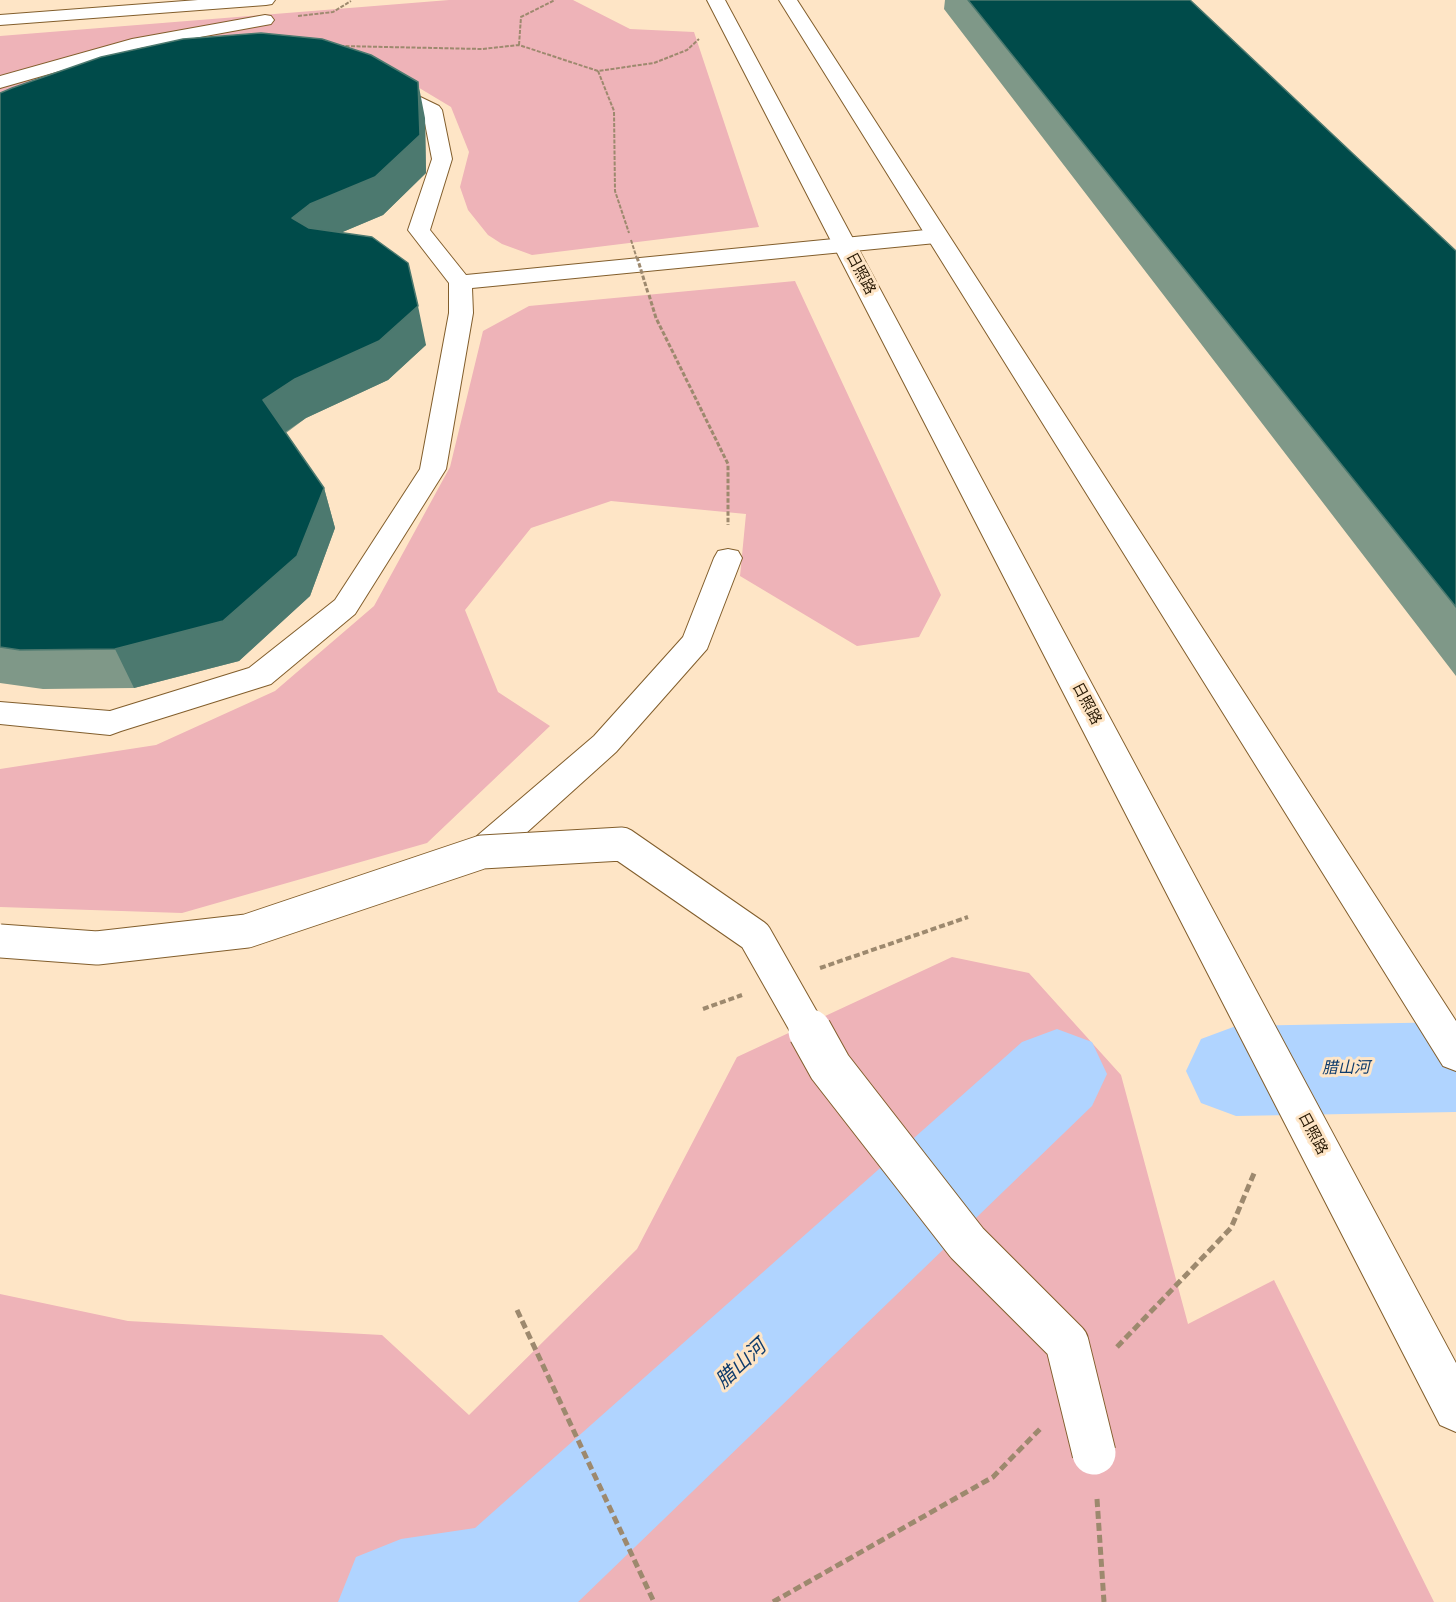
<!DOCTYPE html>
<meta charset="utf-8">
<style>
body{margin:0}
canvas{display:block;background:#fee5c6}
</style>
<canvas width="1456" height="1602"></canvas>
<script>
const context = document.querySelector('canvas').getContext('2d');
context.lineJoin = 'round';
function fillPath(path, color) { context.fillStyle = color; context.fill(path, 'evenodd'); }
const poly = rows => new Path2D(rows.map(r => 'M' + r).join(''));
function trace(path, color, width, dash) { context.strokeStyle = color; context.lineWidth = width; context.lineCap = dash ? 'butt' : 'round'; context.setLineDash(dash || []); context.stroke(path); }
function label(font, color, halo, rows, align = 'center') {
  context.font = font + ' "Nunito Sans","Noto Sans SC",sans-serif'; context.lineWidth = 6; context.setLineDash([]); context.textBaseline = 'middle'; context.strokeStyle = halo; context.fillStyle = color; for (const [text, x, y, turn = 0] of rows) {
    context.save(); context.translate(x, y); context.rotate((+turn || 0) * Math.PI / 180); context.textAlign = isNaN(turn) ? turn : align; if (halo) context.strokeText(text, 0, 0); context.fillText(text, 0, 0); context.restore();
  }
}
fillPath(poly([
 [449,0,573,0,630,29,694,32,759,227,532,255,502,244,488,235,468,210,460,187,469,152,451,107,401,77,0,114,0,36],
 [795,281,941,595,919,637,857,646,740,576,746,514,611,501,531,528,465,610,498,692,550,726,427,843,182,913,0,907,0,769,156,745,275,691,374,606,450,467,483,331,529,306],
 [952,957,1029,973,1121,1075,1188,1324,1274,1280,1434,1602,0,1602,0,1294,128,1321,382,1335,469,1415,637,1249,737,1057]
]), '#eeb3b8');
fillPath(poly([
 [1456,1022,1456,1112,1236,1116,1201,1103,1186,1071,1201,1039,1236,1026,1456,1022],
 [1057,1029,1092,1042,1107,1074,1092,1106,578,1602,338,1602,356,1557,401,1539,475,1528,1022,1042,1057,1029]
]), '#b0d4ff');
const minor = poly([
 [265,15,271,16,274,20,271,24,140,48,0,88,0,76,132,39,265,15],
 [383,79,439,106,442,110,452,159,430,230,466,275,936,229,944,231,947,236,944,241,936,243,472,288,473,313,446,469,355,614,271,684,121,731,110,735,0,724,0,702,110,711,249,668,335,600,420,469,449,313,449,283,408,230,432,159,423,113,376,89,374,85,376,81,383,79],
 [728,549,738,551,742,558,707,649,616,752,494,862,482,866,470,862,465,852,470,842,594,736,683,637,714,558,718,551,728,549]
]);
const major = poly([
 [198,0,275,0,272,4,266,5,0,25,0,15,198,0],
 [707,0,725,0,1456,1363,1456,1432,1440,1425,707,0],
 [779,0,797,0,1456,1021,1456,1071,1443,1066,779,0]
]);
trace(minor, '#825e2c', 2);
trace(major, '#825e2c', 2);
trace(poly([
 [298,16,333,12,351,1],
 [519,45,521,17,555,0],
 [340,46,482,49,519,45,598,71,654,63,687,50,699,39],
 [598,71,614,111,615,191,629,233]
]), '#9d896e', 2, [4, 1.5]);
trace(poly([
 [649,295,656,318,728,464,728,525]
]), '#9d896e', 3, [4.5, 2]);
trace(poly([
 [820,968,968,917],
 [703,1009,742,995]
]), '#9d896e', 4, [6, 3]);
trace(poly([
 [517,1310,654,1602],
 [1117,1347,1231,1228,1255,1171],
 [1097,1499,1104,1602],
 [773,1602,993,1477,1040,1429]
]), '#9d896e', 5, [8, 4]);
fillPath(minor, '#fff');
fillPath(major, '#fff');
const minorBridgeFar1 = poly([
 [0,941,97,948,247,931,482,852,622,844,755,936,810,1033]
]);
const minorBridge = poly([
 [810,1031,830,1067,967,1243,1067,1343,1094,1453]
]);
trace(minorBridgeFar1, '#825e2c', 35, []);
trace(minorBridge, '#825e2c', 45, []);
trace(poly([
 [631,240,637,259]
]), '#9d896e', 2, [4, 1.5]);
trace(poly([
 [637,257,648,293]
]), '#9d896e', 3, [4.5, 2]);
trace(minorBridgeFar1, '#fff', 33);
trace(minorBridge, '#fff', 43);
fillPath(poly([
 [945,0,1190,0,1456,251,1456,676,944,9],
 [0,93,425,118,426,173,383,215,340,233,426,345,388,380,306,418,286,433,324,488,335,528,310,596,239,661,134,688,43,689,0,683]
]), '#7f9888');
fillPath(poly([
 [418,82,425,118,426,173,383,215,319,242,292,218],
 [418,306,426,345,388,380,306,418,275,439,263,400,295,379],
 [324,488,335,528,310,596,239,661,134,688,115,649]
]), '#4c796f');
const building = poly([
 [968,0,1190,0,1456,251,1456,607,968,0],
 [261,33,322,39,371,55,418,82,420,135,375,177,310,204,292,218,309,228,372,237,408,263,418,306,379,341,295,379,263,400,324,488,297,556,223,621,115,649,20,650,0,647,0,93,12,88,101,57,183,39,261,33]
]);
fillPath(building, '#004b4a');
trace(building, '#4c796f', 1.5);
label('15px', '#291a05', '#fee5c6', [
 ["日照路",860,274,62],
 ["日照路",1086,704,62],
 ["日照路",1312,1134,62]
]);
label('italic 16px', '#0f3c6c', '#fee5c6', [
 ["腊山河",1346,1069,-1]
]);
label('italic 20px', '#0f3c6c', '#fee5c6', [
 ["腊山河",742,1365,-43]
]);
</script>
